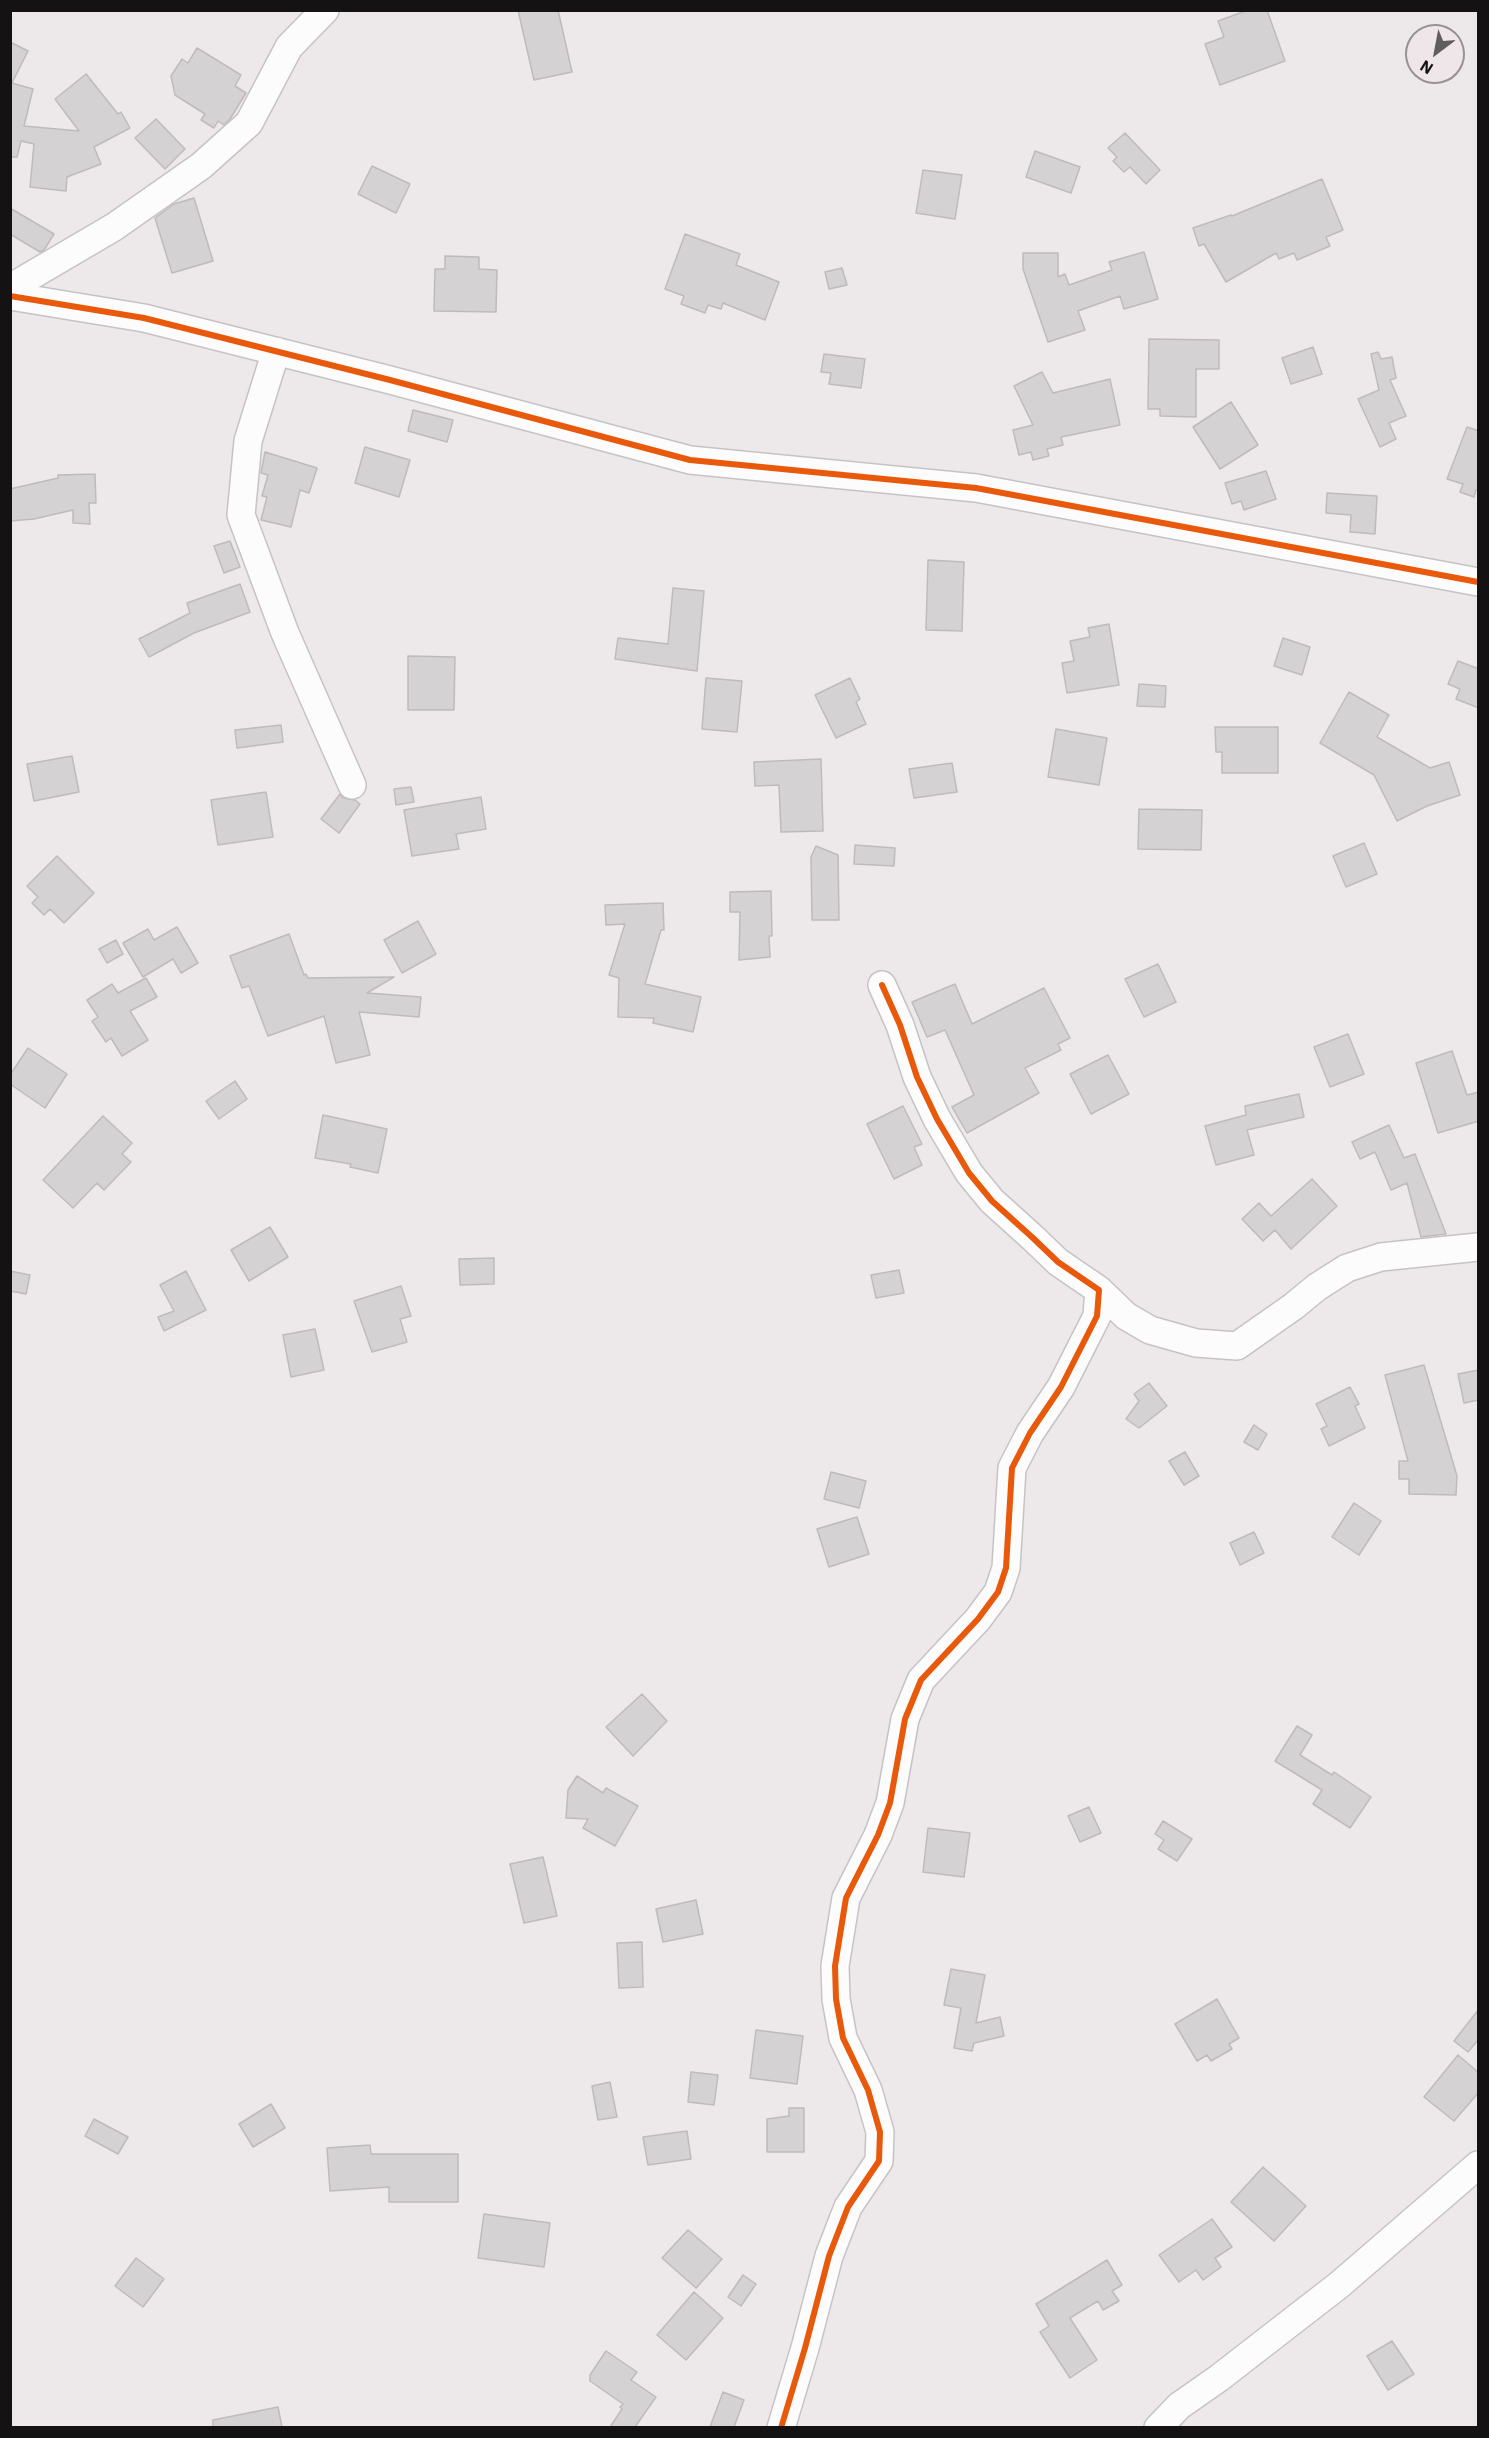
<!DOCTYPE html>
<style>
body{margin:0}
#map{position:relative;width:1489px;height:2438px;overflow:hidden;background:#ede8ea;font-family:"IBM Plex Sans",sans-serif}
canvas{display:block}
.frame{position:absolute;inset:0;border:12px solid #151213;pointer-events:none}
.north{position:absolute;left:1405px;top:24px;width:60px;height:60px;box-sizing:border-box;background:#efe6e9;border:2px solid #989193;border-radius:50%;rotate:212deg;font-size:16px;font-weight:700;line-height:24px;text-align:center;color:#151213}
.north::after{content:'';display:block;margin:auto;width:21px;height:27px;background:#615d5e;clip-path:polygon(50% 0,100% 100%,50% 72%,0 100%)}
</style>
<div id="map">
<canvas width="1489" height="2438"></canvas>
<div class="frame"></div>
<div class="north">N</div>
</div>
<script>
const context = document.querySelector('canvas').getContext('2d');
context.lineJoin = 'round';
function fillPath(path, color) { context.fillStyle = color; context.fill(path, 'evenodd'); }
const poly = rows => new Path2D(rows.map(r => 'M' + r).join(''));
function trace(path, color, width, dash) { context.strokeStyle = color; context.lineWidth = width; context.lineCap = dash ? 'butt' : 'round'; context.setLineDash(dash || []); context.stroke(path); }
const building = poly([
 [518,10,558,10,572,72,534,80,518,10],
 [1248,10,1267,10,1285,61,1220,85,1205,44,1224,37,1218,21,1248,10],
 [10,42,28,51,12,83,33,89,24,126,79,131,55,99,86,74,118,114,121,112,130,128,94,147,101,164,67,177,66,191,30,187,34,144,21,141,17,157,10,157,10,42],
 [197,48,241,75,235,86,246,93,230,119,224,125,218,121,214,128,201,120,205,114,175,95,171,76,182,59,188,63,197,48],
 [156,119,185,149,165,169,135,138,156,119],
 [1125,133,1160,170,1146,184,1130,167,1124,172,1113,161,1117,157,1108,148,1125,133],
 [1035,151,1080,167,1071,193,1026,177,1035,151],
 [372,166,410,184,396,213,358,194,372,166],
 [923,170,962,175,955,219,916,213,923,170],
 [1322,179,1343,230,1326,237,1330,246,1297,260,1294,253,1279,259,1276,253,1226,282,1204,244,1199,246,1193,228,1231,215,1232,216,1322,179],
 [194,198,213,261,172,273,155,218,174,204,194,198],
 [10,208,54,234,44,250,40,252,10,234,10,208],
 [685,234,740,254,736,265,779,282,765,320,723,303,721,309,708,305,705,313,681,304,684,296,665,289,685,234],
 [1144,252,1158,299,1124,309,1120,296,1078,311,1085,330,1048,342,1023,269,1023,253,1058,253,1058,277,1065,274,1069,285,1112,270,1109,262,1144,252],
 [445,256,479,257,479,269,497,270,496,312,434,311,435,269,445,269,445,256],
 [842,268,847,285,829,289,825,272,842,268],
 [1149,339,1219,340,1219,369,1196,369,1196,417,1160,416,1160,409,1148,409,1149,339],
 [1313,347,1322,374,1291,384,1282,358,1313,347],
 [1378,352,1381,359,1392,357,1396,378,1390,380,1406,416,1389,423,1396,439,1380,447,1358,399,1379,390,1371,354,1378,352],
 [824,354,865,359,861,388,829,384,831,373,821,372,824,354],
 [1042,372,1053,393,1110,379,1120,425,1061,437,1063,445,1047,449,1049,456,1033,460,1031,452,1019,455,1013,430,1033,425,1014,386,1042,372],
 [1231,402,1258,445,1220,469,1193,427,1231,402],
 [413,410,453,420,447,442,408,431,413,410],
 [1467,427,1479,431,1479,490,1476,490,1474,497,1460,492,1463,484,1447,479,1467,427],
 [365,447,410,460,399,497,355,483,365,447],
 [265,452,317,468,309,493,300,490,291,527,261,520,267,497,262,496,268,475,261,473,265,452],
 [1266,471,1276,499,1244,510,1241,501,1232,504,1225,483,1266,471],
 [95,474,96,503,89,503,90,524,73,523,73,510,34,519,10,521,10,489,58,478,58,475,95,474],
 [1327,493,1377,496,1375,534,1350,532,1351,515,1326,513,1327,493],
 [230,541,240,567,224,573,214,546,230,541],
 [928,560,964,562,962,631,926,630,928,560],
 [240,584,250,612,194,633,149,657,139,639,190,613,187,603,240,584],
 [673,588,704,591,697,671,615,659,618,638,668,644,673,588],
 [1109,624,1119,685,1067,693,1062,663,1074,661,1070,641,1090,637,1088,628,1109,624],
 [1283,638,1310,647,1302,675,1274,666,1283,638],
 [408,656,455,657,454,710,408,710,408,656],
 [1458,661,1479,669,1479,708,1456,699,1460,689,1448,684,1458,661],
 [706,678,742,681,737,732,702,729,706,678],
 [850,678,860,699,856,702,866,724,836,738,815,695,850,678],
 [1139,684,1166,686,1165,707,1137,706,1139,684],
 [1349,692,1389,715,1377,737,1430,768,1449,762,1460,795,1427,806,1397,821,1374,775,1320,743,1349,692],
 [281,725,283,742,237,748,235,730,281,725],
 [1215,727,1278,727,1278,773,1222,773,1222,752,1216,752,1215,727],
 [1056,729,1107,738,1099,785,1048,777,1056,729],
 [72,756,79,792,34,801,27,764,72,756],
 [821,759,823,831,781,832,779,785,755,786,754,762,821,759],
 [952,763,957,792,914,798,909,769,952,763],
 [411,787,414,802,396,805,394,789,411,787],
 [266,792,273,837,218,845,211,800,266,792],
 [340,794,343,798,355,800,360,804,339,833,321,819,340,794],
 [481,797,486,829,456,834,459,849,412,856,404,810,481,797],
 [1139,809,1202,810,1201,850,1138,849,1139,809],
 [1364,843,1377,874,1346,887,1333,856,1364,843],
 [855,845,895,848,894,866,854,864,855,845],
 [816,846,838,855,839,920,812,920,811,857,816,846],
 [57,856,94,893,64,923,50,909,44,915,32,903,38,897,27,886,57,856],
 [771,891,772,936,769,936,770,957,739,960,740,912,730,912,730,892,771,891],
 [663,903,664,930,661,930,645,984,701,997,693,1032,653,1023,654,1018,618,1017,619,978,609,975,625,924,606,925,605,905,663,903],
 [418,921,436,954,402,973,384,940,418,921],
 [177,927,198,963,181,973,173,959,143,977,123,943,148,929,154,940,177,927],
 [289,934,304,975,306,974,308,978,394,977,367,993,421,997,419,1017,359,1012,370,1055,336,1063,324,1016,268,1036,249,986,242,988,230,956,289,934],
 [116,940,123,954,107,963,99,949,116,940],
 [1158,964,1176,1002,1144,1017,1125,979,1158,964],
 [146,978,157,997,130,1011,148,1040,122,1056,111,1038,106,1042,92,1021,98,1017,87,1000,112,984,118,993,146,978],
 [955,984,972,1024,1044,988,1070,1038,1058,1044,1061,1050,1025,1068,1039,1093,967,1133,952,1107,974,1095,945,1030,927,1037,912,1002,955,984],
 [1348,1034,1364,1074,1330,1087,1314,1047,1348,1034],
 [28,1048,67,1074,45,1108,10,1084,10,1075,28,1048],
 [1452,1051,1467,1095,1479,1092,1479,1121,1438,1133,1416,1063,1452,1051],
 [1108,1055,1129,1094,1091,1114,1070,1074,1108,1055],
 [235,1081,247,1099,219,1119,206,1101,235,1081],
 [1299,1094,1304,1117,1247,1130,1254,1155,1216,1165,1205,1126,1246,1115,1245,1106,1299,1094],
 [903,1106,922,1144,914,1147,922,1165,894,1179,867,1124,903,1106],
 [323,1115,387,1129,378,1173,350,1167,351,1164,315,1158,323,1115],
 [103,1116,132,1143,122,1154,131,1162,104,1190,97,1183,73,1208,43,1180,103,1116],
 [1389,1125,1404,1158,1415,1154,1446,1234,1421,1237,1407,1183,1391,1190,1375,1152,1360,1159,1352,1142,1389,1125],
 [1312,1179,1337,1206,1291,1249,1275,1230,1263,1241,1242,1219,1259,1203,1271,1216,1312,1179],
 [270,1227,288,1257,249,1281,231,1250,270,1227],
 [494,1258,494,1284,460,1285,459,1259,494,1258],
 [899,1270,904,1293,876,1298,871,1275,899,1270],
 [10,1271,30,1275,26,1294,10,1291,10,1271],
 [186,1271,206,1310,164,1331,158,1317,174,1311,160,1285,186,1271],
 [401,1286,411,1316,400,1319,407,1342,372,1352,354,1301,401,1286],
 [315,1329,324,1370,291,1377,283,1335,315,1329],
 [1424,1365,1457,1476,1456,1495,1409,1494,1409,1479,1399,1479,1399,1461,1408,1461,1385,1375,1424,1365],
 [1479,1370,1479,1400,1464,1403,1458,1374,1479,1370],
 [1149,1383,1167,1406,1139,1428,1126,1419,1139,1401,1134,1394,1149,1383],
 [1350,1387,1359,1404,1355,1406,1365,1428,1329,1446,1321,1429,1327,1426,1316,1404,1350,1387],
 [1254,1425,1267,1434,1258,1450,1244,1442,1254,1425],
 [1185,1452,1199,1476,1184,1485,1169,1461,1185,1452],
 [831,1472,866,1481,859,1508,824,1499,831,1472],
 [1354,1503,1381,1521,1359,1555,1332,1537,1354,1503],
 [857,1517,869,1554,829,1567,817,1529,857,1517],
 [1254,1532,1264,1553,1240,1565,1230,1543,1254,1532],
 [642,1694,667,1721,633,1756,606,1727,642,1694],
 [1297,1726,1312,1735,1300,1755,1332,1775,1334,1772,1371,1797,1350,1828,1313,1804,1322,1790,1275,1761,1297,1726],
 [577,1776,603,1793,606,1788,638,1806,615,1846,583,1828,588,1819,566,1818,568,1790,577,1776],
 [1089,1807,1101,1833,1080,1842,1068,1816,1089,1807],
 [1163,1821,1192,1839,1177,1861,1158,1849,1164,1840,1155,1834,1163,1821],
 [928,1828,970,1833,964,1877,923,1872,928,1828],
 [543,1857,557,1916,524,1923,510,1864,543,1857],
 [696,1900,703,1934,663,1942,656,1909,696,1900],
 [642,1942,643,1987,619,1988,617,1943,642,1942],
 [951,1969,985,1975,976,2023,1000,2017,1004,2036,974,2043,972,2051,954,2048,961,2008,944,2005,951,1969],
 [1217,1999,1239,2038,1229,2044,1232,2049,1211,2061,1207,2055,1197,2061,1175,2024,1217,1999],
 [1479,2009,1479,2039,1468,2052,1454,2041,1479,2009],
 [756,2030,803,2036,797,2084,750,2078,756,2030],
 [1458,2055,1479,2073,1479,2092,1454,2121,1424,2097,1458,2055],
 [691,2072,718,2075,714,2105,688,2102,691,2072],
 [610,2082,617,2117,598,2120,592,2086,610,2082],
 [271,2104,285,2128,253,2147,239,2124,271,2104],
 [789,2108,804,2108,804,2152,767,2152,767,2119,789,2116,789,2108],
 [94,2119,128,2137,118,2154,85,2136,94,2119],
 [687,2131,691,2159,648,2165,643,2137,687,2131],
 [370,2145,371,2154,458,2154,458,2202,389,2202,389,2187,330,2191,327,2148,370,2145],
 [1263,2167,1306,2206,1274,2241,1231,2202,1263,2167],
 [484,2214,550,2223,544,2267,478,2258,484,2214],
 [1212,2219,1232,2247,1215,2258,1221,2267,1203,2280,1196,2270,1179,2282,1159,2255,1212,2219],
 [688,2230,722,2259,696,2288,662,2258,688,2230],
 [136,2258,164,2279,143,2307,115,2286,136,2258],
 [1107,2260,1122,2285,1112,2291,1119,2301,1103,2310,1098,2301,1070,2318,1097,2360,1070,2378,1040,2332,1049,2326,1036,2304,1107,2260],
 [743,2275,756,2284,741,2306,728,2297,743,2275],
 [694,2292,723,2318,686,2360,657,2335,694,2292],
 [1392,2341,1414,2374,1388,2390,1367,2356,1392,2341],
 [606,2351,637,2372,631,2380,656,2397,635,2427,610,2427,622,2409,620,2407,623,2404,590,2381,590,2375,606,2351],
 [723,2392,744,2400,734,2427,710,2427,723,2392],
 [278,2407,282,2427,213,2427,213,2420,278,2407]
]);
fillPath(building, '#d5d2d3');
trace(building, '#bfbbbc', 1.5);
const minor = poly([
 [10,288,114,227,201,166,249,123,289,47,325,10],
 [10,296,144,318,390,380,690,460,976,488,1478,582],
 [276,351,248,441,241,515,285,633,352,785],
 [1099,1290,1126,1316,1150,1330,1196,1343,1237,1346,1294,1306,1317,1287,1347,1268,1381,1257,1478,1247],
 [781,2428,805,2348,829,2256,848,2207,879,2161,880,2132,868,2090,843,2038,836,1999,835,1966,846,1898,878,1835,890,1803,905,1719,921,1680,978,1619,998,1592,1006,1568,1012,1468,1030,1433,1061,1387,1097,1316,1099,1290,1058,1262,1033,1238,992,1201,969,1173,937,1119,917,1077,900,1025,882,985],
 [1158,2428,1179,2406,1219,2378,1339,2285,1478,2165]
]);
trace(minor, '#c7c3c4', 30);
trace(minor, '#fcfcfc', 27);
trace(poly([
 [10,296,144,318,390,380,690,460,976,488,1478,582],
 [781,2428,805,2348,829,2256,848,2207,879,2161,880,2132,868,2090,843,2038,836,1999,835,1966,846,1898,878,1835,890,1803,905,1719,921,1680,978,1619,998,1592,1006,1568,1012,1468,1030,1433,1061,1387,1097,1316,1099,1290,1058,1262,1033,1238,992,1201,969,1173,937,1119,917,1077,900,1025,882,985]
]), '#e8590c', 6);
</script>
